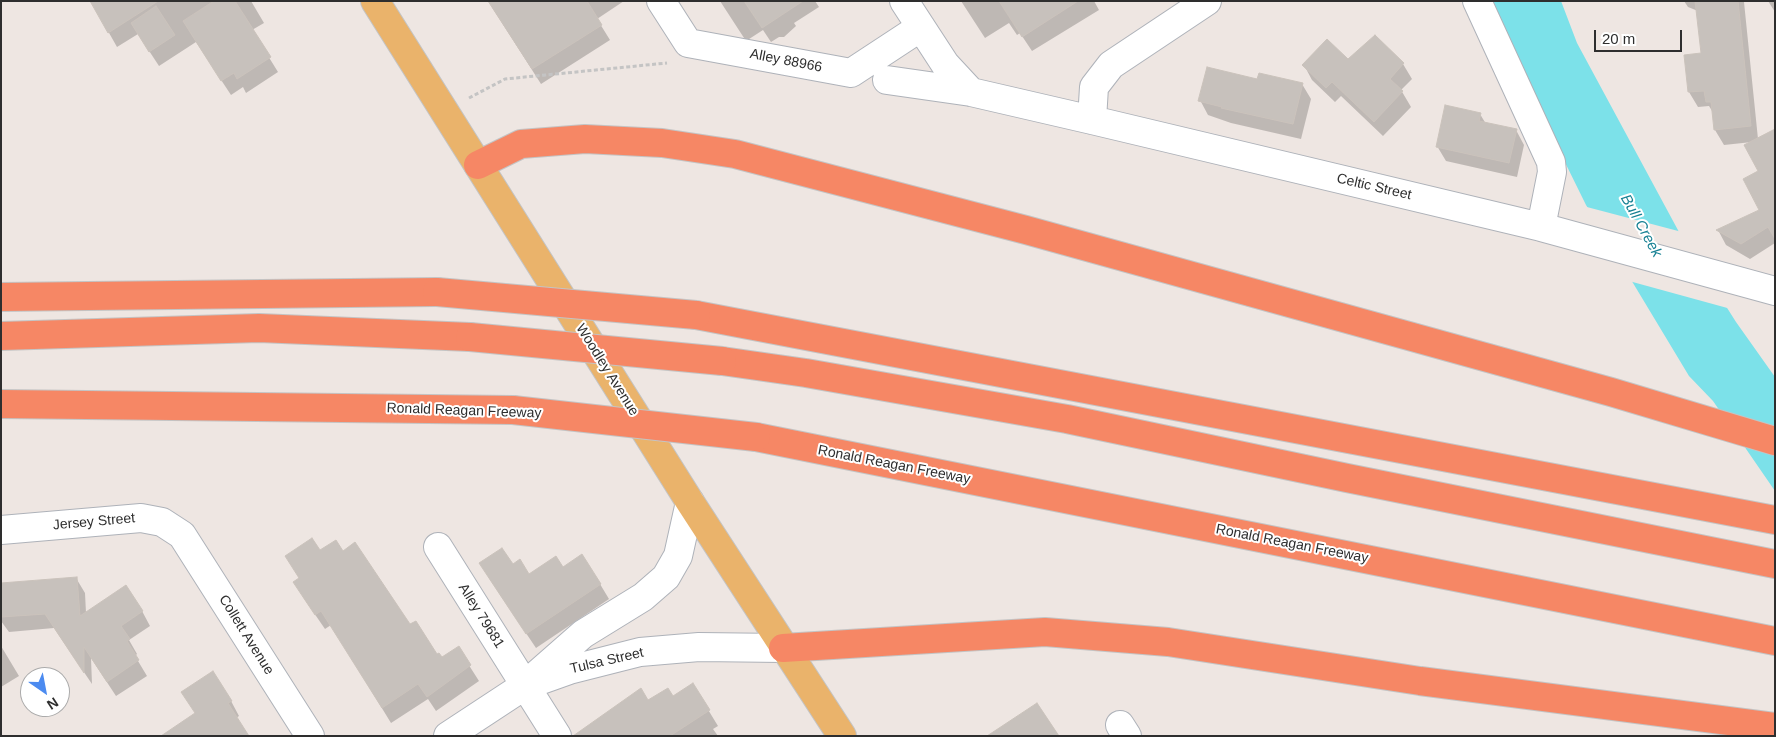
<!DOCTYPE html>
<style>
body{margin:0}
#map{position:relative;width:1776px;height:737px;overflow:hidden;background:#eee6e2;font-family:Arial,sans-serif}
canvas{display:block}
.frame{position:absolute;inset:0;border:2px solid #2e2e2e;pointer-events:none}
.north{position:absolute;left:20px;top:667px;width:50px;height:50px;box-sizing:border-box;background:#fff;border:1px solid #ababab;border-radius:50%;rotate:147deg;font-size:14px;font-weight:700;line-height:20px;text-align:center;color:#2e2e2e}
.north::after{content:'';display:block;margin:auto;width:18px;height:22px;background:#4c8bf0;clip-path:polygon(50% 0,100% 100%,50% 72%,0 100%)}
.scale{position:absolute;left:1594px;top:30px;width:88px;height:22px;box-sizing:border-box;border:2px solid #2e2e2e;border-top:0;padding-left:6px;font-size:15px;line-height:18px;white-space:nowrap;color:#2e2e2e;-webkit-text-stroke:4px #fff;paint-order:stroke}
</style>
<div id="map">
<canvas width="1776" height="737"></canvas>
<div class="frame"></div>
<div class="north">N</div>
<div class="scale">20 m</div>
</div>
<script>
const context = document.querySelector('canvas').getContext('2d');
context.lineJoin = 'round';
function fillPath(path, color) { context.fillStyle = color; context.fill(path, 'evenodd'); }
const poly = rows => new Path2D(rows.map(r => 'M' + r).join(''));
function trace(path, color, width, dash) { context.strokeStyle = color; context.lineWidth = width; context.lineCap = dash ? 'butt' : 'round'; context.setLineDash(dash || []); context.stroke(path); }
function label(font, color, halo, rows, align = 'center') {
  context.font = font + ' Arial,sans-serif'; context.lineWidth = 4; context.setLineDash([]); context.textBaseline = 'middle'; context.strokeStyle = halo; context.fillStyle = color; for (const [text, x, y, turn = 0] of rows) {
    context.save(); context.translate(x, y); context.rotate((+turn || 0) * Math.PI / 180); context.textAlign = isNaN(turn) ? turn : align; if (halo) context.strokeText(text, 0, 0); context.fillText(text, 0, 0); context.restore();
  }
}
fillPath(poly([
 [1492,1,1561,1,1577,43,1679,232,1736,322,1775,377,1775,491,1713,401,1689,376,1586,205,1516,63]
]), '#7ce1e9');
fillPath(poly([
 [1583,206,1682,232,1731,309,1629,281]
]), '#eee6e2');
fillPath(poly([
 [91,1,251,1,264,23,252,30,278,72,246,93,243,87,231,95,196,42,159,66,138,34,117,47],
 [488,1,624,1,597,19,610,40,541,84],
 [720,1,815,1,819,7,794,23,796,26,784,37,779,37,771,42,763,30,746,41],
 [961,1,1094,1,1099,10,1032,51,1020,33,1017,35,1009,23,985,38],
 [1684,1,1744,2,1758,139,1775,130,1775,243,1750,259,1726,245,1718,230,1761,211,1760,171,1752,142,1724,145,1715,130,1714,114,1709,106,1698,107,1689,92,1685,56,1702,54,1698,11,1688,7],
 [1768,1,1775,1,1775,12],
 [1375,37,1403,64,1412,79,1401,90,1411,107,1383,136,1341,96,1335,102,1312,80,1304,65,1348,61],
 [1258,81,1302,84,1311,99,1301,139,1231,123,1208,115,1200,100],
 [1480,114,1486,124,1516,130,1524,145,1517,177,1446,161,1437,146],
 [320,552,342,552,437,656,441,659,458,648,479,681,436,711,428,699,391,723,331,625,325,629,303,597,300,579],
 [512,566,529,575,562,569,600,584,609,599,536,648,489,578],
 [76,578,85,593,86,613,142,611,150,626,129,640,137,654,135,656,147,676,116,696,91,658,92,684,54,628,9,632,1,621,1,584],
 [1,646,19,676,1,687],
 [693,685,718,726,713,729,718,736,599,736,648,702,672,698],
 [231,701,239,716,236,718,163,736]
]), '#0003');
const building = poly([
 [90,1,158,1,108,33,90,1],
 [214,1,235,1,271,57,237,79,234,73,221,81,183,21,214,1],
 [488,1,587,1,602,25,532,69,488,1],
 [744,1,803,1,762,28,744,1],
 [999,1,1078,1,1022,37,999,1],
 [1695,1,1738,1,1751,126,1714,130,1711,102,1706,102,1704,91,1688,92,1684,55,1701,53,1695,1],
 [156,6,175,35,149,52,131,23,156,6],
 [1375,35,1404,63,1390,79,1403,91,1374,122,1332,82,1326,88,1302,65,1327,39,1348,59,1375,35],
 [1207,67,1257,79,1259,73,1303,83,1293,124,1221,108,1222,107,1198,101,1207,67],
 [1445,105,1481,113,1479,121,1517,129,1509,163,1436,147,1445,105],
 [1775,129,1775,239,1768,227,1741,244,1716,230,1759,210,1743,179,1758,171,1744,145,1775,129],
 [312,538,320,550,336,540,343,551,355,542,410,624,416,621,437,654,439,653,442,657,459,646,471,665,427,697,418,684,382,708,321,611,315,615,293,582,299,578,285,556,312,538],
 [502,548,513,564,520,559,529,574,556,556,563,567,582,554,601,584,526,634,479,563,502,548],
 [77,577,80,616,126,585,143,611,121,626,130,639,127,641,139,660,107,682,84,647,84,673,45,614,1,617,1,583,77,577],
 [213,671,232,701,228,703,249,736,161,736,195,713,181,692,213,671],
 [693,683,710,710,670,736,573,736,641,688,648,700,668,688,673,696,693,683],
 [1037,703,1059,736,987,736,1037,703]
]);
fillPath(building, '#c7c1bc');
trace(building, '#cac2bb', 1);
const minor = poly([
 [661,1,688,43,851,73,921,27],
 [904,1,945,64,971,92],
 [1477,1,1551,162,1552,172,1541,227],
 [887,80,971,92,1092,120,1541,227,1775,291],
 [1092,120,1094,87,1111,65,1207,1],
 [1,530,141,518,162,522,182,535,310,736],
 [438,547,557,736],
 [534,677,583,634,643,597,666,577,678,556,690,502],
 [1120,725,1127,736],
 [448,736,524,686,569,670,640,652,699,647,783,648]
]);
const major = poly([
 [375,1,690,502,842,736]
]);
const highway = poly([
 [478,165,521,144,585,139,662,143,735,154,1026,230,1611,392,1775,441],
 [1,297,437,292],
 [696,315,1775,520],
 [1,336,259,328,470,337],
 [722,361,806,373,1067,419,1347,478,1775,564],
 [1,404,513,410],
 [756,437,1775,641],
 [783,648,1045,632,1168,642,1420,681,1775,727]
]);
trace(minor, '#aeb2b9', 30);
trace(major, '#c4c4c4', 30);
trace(highway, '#c4c4c4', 30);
trace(poly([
 [469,98,505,79,667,63]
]), '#c4c4c4', 3, [4, 2.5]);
trace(minor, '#fff', 28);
trace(major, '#eab36b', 28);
trace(highway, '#f68765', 28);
const highwayBridge = poly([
 [437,292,696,315],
 [470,337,722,361],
 [513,410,756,437]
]);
trace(highwayBridge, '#c4c4c4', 30, []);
trace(highwayBridge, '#f68765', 28);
label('14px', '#2e2e2e', '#fff', [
 ["Alley 88966",786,61,11],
 ["Celtic Street",1374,187,13],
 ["Woodley Avenue",607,370,58],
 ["Ronald Reagan Freeway",464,411,2],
 ["Ronald Reagan Freeway",894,465,11],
 ["Jersey Street",94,522,-5],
 ["Ronald Reagan Freeway",1292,544,11],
 ["Alley 79681",481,616,58],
 ["Collett Avenue",246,635,58],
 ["Tulsa Street",607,661,-13]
]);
label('italic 15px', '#168093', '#fff', [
 ["Bull Creek",1641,226,61]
]);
</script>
